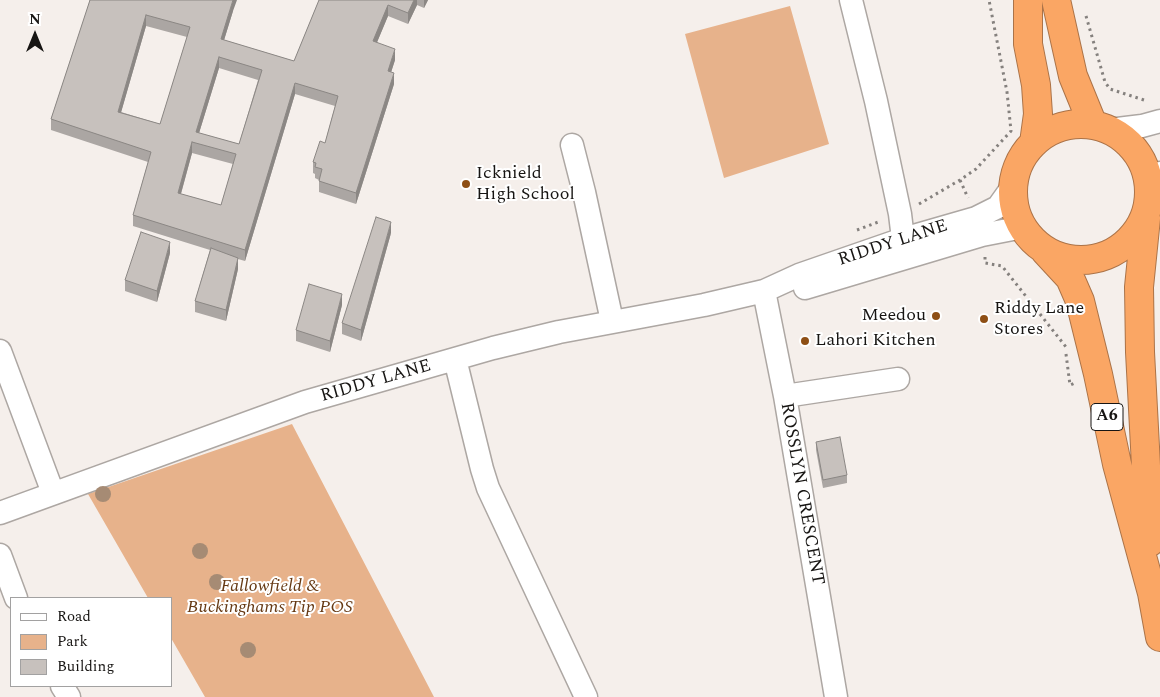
<!DOCTYPE html>
<style>
body{margin:0}
#map{position:relative;width:1160px;height:697px;overflow:hidden;background:#f5efeb;font-family:Spectral,serif}
canvas{display:block}
.legend{position:absolute;left:10px;top:597px;width:162px;height:90px;box-sizing:border-box;background:#fff;border:1px solid #a2a1a1;margin:0;padding:6px 9px;list-style:none;font-size:15px;color:#171513}
.legend li{display:flex;align-items:center;gap:10px;height:25px}
.legend b{width:25px;border:1px solid #a2a1a1}
.north{position:absolute;left:10px;top:10px;width:50px;height:50px;-webkit-text-stroke:4px #fff;paint-order:stroke;rotate:0deg;font-size:14px;font-weight:700;line-height:20px;text-align:center;color:#171513}
.north::after{content:'';display:block;margin:auto;width:18px;height:22px;background:#171513;clip-path:polygon(50% 0,100% 100%,50% 72%,0 100%)}
</style>
<div id="map">
<canvas width="1160" height="697"></canvas>
<ul class="legend">
<li><b style="height:6px;background:#fff"></b>Road</li>
<li><b style="height:14px;background:#e7b28b"></b>Park</li>
<li><b style="height:14px;background:#c7c1bd"></b>Building</li>
</ul>
<div class="north">N</div>
</div>
<script>
const context = document.querySelector('canvas').getContext('2d');
context.lineJoin = 'round';
function fillPath(path, color) { context.fillStyle = color; context.fill(path, 'evenodd'); }
const poly = rows => new Path2D(rows.map(r => 'M' + r).join(''));
function trace(path, color, width, dash) { context.strokeStyle = color; context.lineWidth = width; context.lineCap = dash ? 'butt' : 'round'; context.setLineDash(dash || []); context.stroke(path); }
function label(font, color, halo, rows, align = 'center') {
  context.font = font + ' Spectral,serif'; context.lineWidth = 4; context.setLineDash([]); context.textBaseline = 'middle'; context.strokeStyle = halo; context.fillStyle = color; for (const [text, x, y, turn = 0] of rows) {
    context.save(); context.translate(x, y); context.rotate((+turn || 0) * Math.PI / 180); context.textAlign = isNaN(turn) ? turn : align; if (halo) context.strokeText(text, 0, 0); context.fillText(text, 0, 0); context.restore();
  }
}
fillPath(poly([
 [790,6,829,144,724,178,685,34],
 [292,424,434,697,205,697,171,638,171,598,148,598,88,494]
]), '#e7b28b');
const minor = poly([
 [851,0,876,101,900,214,903,239],
 [1109,130,1142,126,1160,121],
 [572,145,584,192,612,321],
 [1149,184,1160,173],
 [805,288,982,235,1023,227],
 [764,291,785,396,836,697],
 [0,351,53,493],
 [455,359,482,469,488,488,586,697],
 [785,396,898,379],
 [0,513,305,402,493,348,559,332,704,305,764,291,799,275,903,239,976,218,998,207,1013,186],
 [0,555,16,598],
 [62,686,69,697]
]);
const highway = poly([
 [1028,0,1028,44,1036,85,1038,114,1034,143],
 [1056,0,1073,76,1093,125],
 '1013 192a68 68 0 1 1 136 0a68 68 0 1 1-136 0Z',
 [1146,218,1139,287,1140,352,1150,542],
 [1045,251,1070,278,1080,301,1098,374,1117,464,1152,593,1160,637]
]);
trace(minor, '#ada7a3', 25);
trace(highway, '#ab7348', 30);
trace(poly([
 [1086,16,1105,82,1110,89,1147,101],
 [960,180,968,198],
 [919,204,960,180,976,169,1011,131,1007,92,989,0],
 [857,230,881,221],
 [985,257,985,263,1002,266,1066,347],
 [1066,354,1070,385,1077,382]
]), '#85817e', 3, [2.5, 4]);
trace(minor, '#fff', 22);
trace(highway, '#faa664', 28);
context.fillStyle = '#a68b74';
for (const [x, y] of [
 [103,494],
 [200,551],
 [217,582],
 [248,650]
]) { context.beginPath(); context.arc(x, y, 8, 0, 2 * Math.PI); context.fill(); }
fillPath(poly([
 [90,0,233,11,224,40,294,61,319,0,428,0,424,8,417,5,408,24,388,16,377,42,395,60,391,72,394,84,356,204,319,192,319,180,315,178,315,174,313,173,313,162,325,143,335,106,295,94,245,261,238,259,238,269,226,321,195,312,195,301,210,250,133,226,133,215,148,162,51,130,51,119],
 [146,26,187,37,160,124,121,112],
 [219,68,258,80,239,144,199,133],
 [192,153,233,164,221,205,181,194],
 [391,233,361,341,342,334,342,323],
 [170,253,157,302,125,291,125,280],
 [342,305,330,352,296,341,296,330],
 [816,442,847,475,847,483,823,488,816,450]
]), '#aba6a3');
fillPath(poly([
 [233,0,237,0,233,11,221,50,221,39],
 [414,0,417,0,417,5,408,24,408,13],
 [424,0,428,0,424,8],
 [388,5,388,16,373,52,373,41],
 [146,15,146,26,118,123,118,112],
 [395,49,395,60,388,82,388,71],
 [219,57,219,68,196,143,196,132],
 [394,73,394,84,356,204,356,193],
 [295,83,295,94,245,261,245,250],
 [192,142,192,153,178,204,178,193],
 [391,222,391,233,361,341,361,330],
 [170,242,170,253,157,302,157,291],
 [238,258,238,269,226,321,226,310],
 [342,294,342,305,330,352,330,341]
]), '#8b8784');
const building = poly([
 [90,0,233,0,221,39,294,61,319,0,414,0,408,13,388,5,373,41,395,49,388,71,394,73,356,193,319,181,322,169,315,167,316,163,313,162,320,141,325,143,338,96,295,83,245,250,133,215,151,152,51,119,90,0],
 [146,15,190,27,160,124,118,112,146,15],
 [219,57,262,70,239,144,196,132,219,57],
 [192,142,236,154,221,205,178,193,192,142],
 [376,217,391,222,361,330,342,323,376,217],
 [141,232,170,242,157,291,125,280,141,232],
 [211,248,238,258,226,310,195,301,211,248],
 [309,284,342,294,330,341,296,330,309,284],
 [840,437,847,475,823,480,816,442,840,437]
]);
fillPath(building, '#c7c1bd');
trace(building, '#8b8784', 1);
for (const [x, y, r, color] of [
 [466,184,5,"#8e4f15"],
 [936,316,5,"#8e4f15"],
 [984,319,5,"#8e4f15"],
 [805,341,5,"#8e4f15"]
]) { const dot = new Path2D(); dot.arc(x, y, r, 0, 2 * Math.PI); context.fillStyle = color; context.fill(dot); trace(dot, '#fff', 2); }
for (const [x, y, w] of [
 [1107,417,32]
]) { const box = new Path2D(); box.roundRect(x - w / 2, y - 13.5, w, 27, 4); context.fillStyle = '#fff'; context.fill(box); trace(box, '#171513', 1); }
label('bold 16px', '#171513', null, [
 ["A6",1107,417]
]);
label('18px', '#171513', '#fff', [
 ["Icknield",476,174],
 ["High School",476,195],
 ["Riddy Lane",994,309],
 ["Stores",994,330],
 ["Meedou",926,316,"right"],
 ["Lahori Kitchen",815,341]
], 'left');
label('18px', '#171513', '#fff', [
 ["RIDDY LANE",893,244,-18],
 ["RIDDY LANE",376,382,-16],
 ["ROSSLYN CRESCENT",801,494,80]
]);
label('italic 18px', '#663913', '#fff', [
 ["Fallowfield &",270,587],
 ["Buckinghams Tip POS",270,608]
]);
</script>
